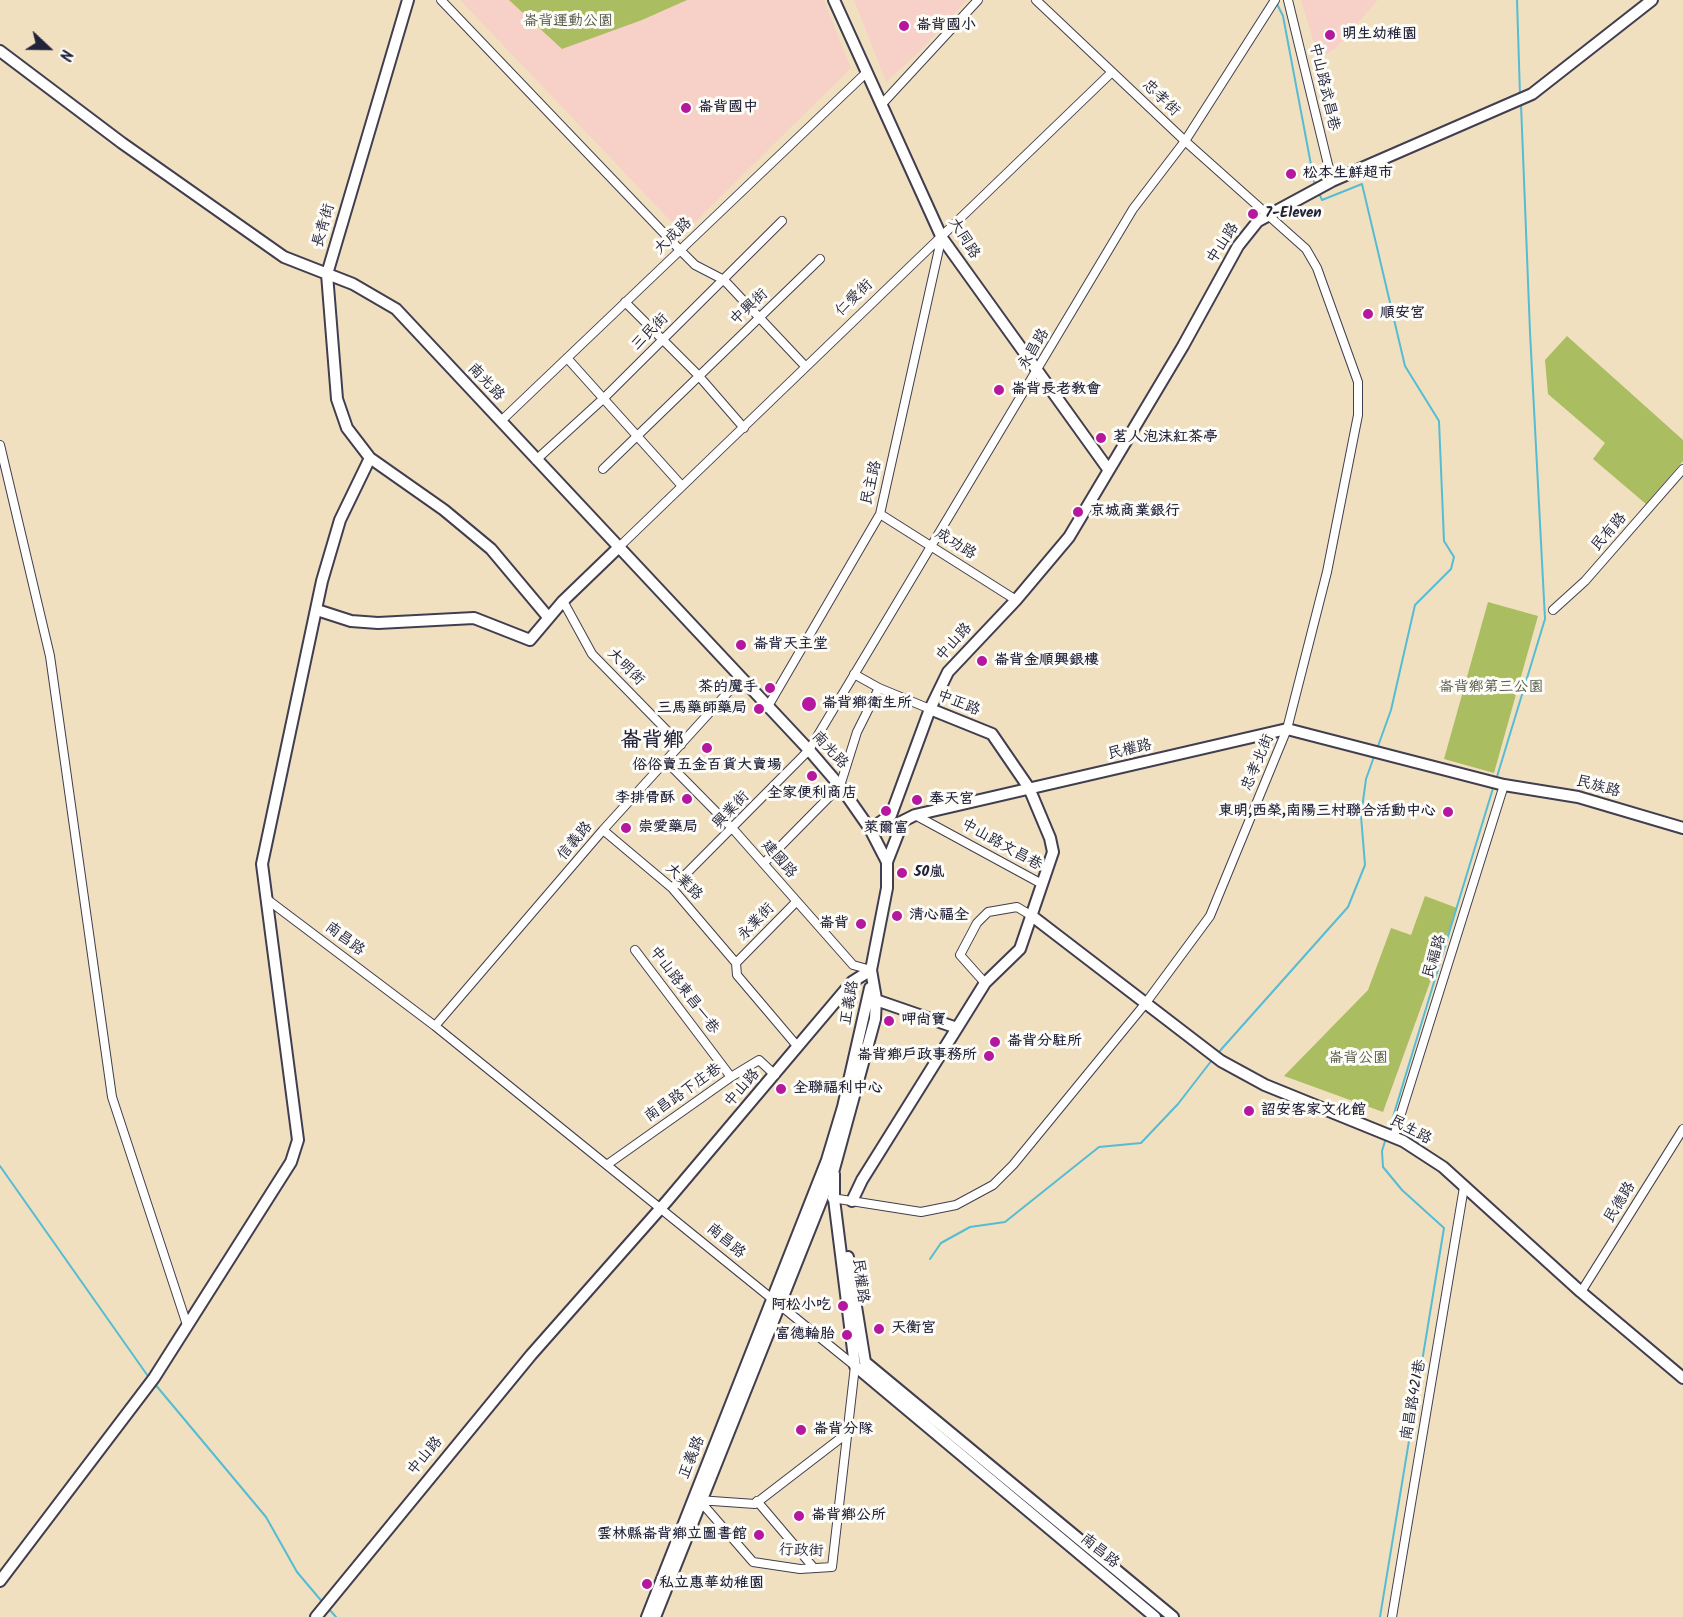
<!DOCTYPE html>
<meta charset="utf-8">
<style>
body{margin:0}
#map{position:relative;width:1683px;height:1617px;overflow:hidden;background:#f1e0c0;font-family:Kalam,sans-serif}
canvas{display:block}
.north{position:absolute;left:18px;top:18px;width:60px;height:60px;-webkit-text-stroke:4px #fdfcf7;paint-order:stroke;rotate:112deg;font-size:16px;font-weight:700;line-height:24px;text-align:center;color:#22223b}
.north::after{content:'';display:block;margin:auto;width:21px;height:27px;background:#22223b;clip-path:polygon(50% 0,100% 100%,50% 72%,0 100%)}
</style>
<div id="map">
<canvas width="1683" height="1617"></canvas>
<div class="north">N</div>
</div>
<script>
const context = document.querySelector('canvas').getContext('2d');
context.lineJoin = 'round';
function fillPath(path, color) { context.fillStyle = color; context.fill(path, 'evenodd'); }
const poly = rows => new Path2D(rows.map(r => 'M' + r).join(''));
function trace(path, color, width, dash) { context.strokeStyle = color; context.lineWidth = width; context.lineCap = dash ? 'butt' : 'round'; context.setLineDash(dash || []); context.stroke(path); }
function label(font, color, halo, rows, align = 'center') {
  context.font = font + ' Kalam,"LXGW WenKai TC",sans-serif'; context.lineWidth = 6; context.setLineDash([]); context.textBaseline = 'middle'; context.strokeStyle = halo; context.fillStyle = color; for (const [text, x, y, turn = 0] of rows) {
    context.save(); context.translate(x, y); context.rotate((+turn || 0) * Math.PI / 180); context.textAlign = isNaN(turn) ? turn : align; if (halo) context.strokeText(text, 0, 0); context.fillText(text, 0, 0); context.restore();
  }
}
fillPath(poly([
 [460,0,824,0,851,68,683,234],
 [854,0,967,0,919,52,886,82],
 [1301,0,1378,0,1337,47,1319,60]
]), '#f7d1c8');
fillPath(poly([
 [509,0,687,0,642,20,562,49],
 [1567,336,1683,440,1683,461,1646,504,1593,459,1605,443,1548,394,1545,360],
 [1488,602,1538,616,1494,773,1444,759],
 [1425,896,1457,908,1383,1112,1284,1076,1368,990,1391,928,1411,935]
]), '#aabd60');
trace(poly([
 [1517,0,1520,95],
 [1277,4,1283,16,1315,186],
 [1319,193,1322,200,1362,184,1405,366,1439,421,1444,541,1454,557,1451,569,1415,605,1391,710,1377,749],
 [1496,780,1545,619,1530,332,1521,104],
 [1218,1053,1348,907,1365,865,1361,816,1366,779,1375,754],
 [1389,1130,1494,785],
 [0,1166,150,1379],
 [930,1259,941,1243,970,1227,1005,1222,1099,1147,1141,1143,1178,1104,1212,1060],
 [154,1383,266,1517,297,1572,324,1604],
 [328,1608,336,1617],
 [1380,1617,1444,1228,1402,1190,1383,1167,1382,1151,1386,1138]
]), '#55bcd3', 2);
const street = poly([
 [441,0,680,250,695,265,724,280,805,366],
 [1288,0,1332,181],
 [882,104,978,0],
 [625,302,698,375,744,428],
 [567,358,682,486],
 [501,421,867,72],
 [0,445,50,656,112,1097,187,1325],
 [536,460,604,398,782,221],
 [603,469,820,259],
 [880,514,1016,600],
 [618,548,1112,72],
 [563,601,592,654,681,745],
 [1553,610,1585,581,1683,469],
 [854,674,879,688,930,709],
 [767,708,880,514,941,240],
 [667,762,733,829,853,965,871,970],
 [915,815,1042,884],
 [603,830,672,888,736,963],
 [764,863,840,786,857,732,879,688],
 [672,888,809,750,1133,209,1185,141,1275,0],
 [268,900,435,1026,855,1366,832,1567,800,1569,753,1562,700,1501],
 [635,950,731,1077],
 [736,963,737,975,798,1047],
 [736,963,796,902],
 [985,983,960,955,977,923,988,912,1017,907,1032,916],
 [435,1026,603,830,740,679],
 [1394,1136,1504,785],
 [608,1164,731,1077,759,1060,775,1075],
 [832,1198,921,1212,956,1205,993,1185,1013,1165,1145,1004,1210,916,1287,729,1327,572,1358,415,1358,382,1317,268,1306,249,1185,141,1036,0],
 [1581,1292,1683,1129],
 [698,1500,755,1504,846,1434],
 [757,1501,813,1567],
 [1392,1617,1464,1187]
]);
const secondary = poly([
 [408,0,327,274,337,399,347,428,370,458,444,510,491,549,548,617],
 [834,0,942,238,1108,469],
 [0,51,122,143,284,257,353,284,396,309,809,750,840,786,870,829],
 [317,610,351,621,378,623,474,618,530,640,563,601,618,548],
 [891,815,930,709,948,672,1016,600,1069,537,1183,346,1238,246,1258,221,1332,181,1532,94,1652,0],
 [903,821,915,815,1287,729,1504,785,1578,797,1683,828],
 [887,862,870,829,891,815],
 [1032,916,1221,1061,1265,1085,1403,1141,1443,1167,1581,1292,1683,1378],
 [870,998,957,1028,985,983,1020,949,1053,852,1050,838,1029,788,992,734,930,709],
 [834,1174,834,1199,855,1366,1155,1617],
 [852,1201,862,1180,957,1028],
 [848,1257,865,1362,1173,1617],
 [0,1581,154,1378,291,1162,298,1140,262,864,322,581,340,520,370,458],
 [316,1617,531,1355,667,1201,852,982,871,970,887,888,887,862,903,821],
 [647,1617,827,1160,843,1107,870,988],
 [655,1617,834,1169,875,1019,876,999,871,970]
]);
trace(street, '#413e4f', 10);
trace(secondary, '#413e4f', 14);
trace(street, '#fff', 8);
trace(secondary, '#fff', 10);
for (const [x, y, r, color] of [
 [904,26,6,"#b5179e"],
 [1330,35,6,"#b5179e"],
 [686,108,6,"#b5179e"],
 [1291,174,6,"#b5179e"],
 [1253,214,6,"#b5179e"],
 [1368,314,6,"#b5179e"],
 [999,390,6,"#b5179e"],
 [1101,438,6,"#b5179e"],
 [1078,512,6,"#b5179e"],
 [741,645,6,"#b5179e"],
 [982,661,6,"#b5179e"],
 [770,688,6,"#b5179e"],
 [809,704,8,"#b5179e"],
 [759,709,6,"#b5179e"],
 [707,748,6,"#b5179e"],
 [812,776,6,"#b5179e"],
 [687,799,6,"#b5179e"],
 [917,800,6,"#b5179e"],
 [886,811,6,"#b5179e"],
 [1448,812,6,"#b5179e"],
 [626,828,6,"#b5179e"],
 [902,873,6,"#b5179e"],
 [897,916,6,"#b5179e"],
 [861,924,6,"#b5179e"],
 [889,1021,6,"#b5179e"],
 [995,1042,6,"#b5179e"],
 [989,1056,6,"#b5179e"],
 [781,1089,6,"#b5179e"],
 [1249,1111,6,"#b5179e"],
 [843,1306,6,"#b5179e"],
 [879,1329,6,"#b5179e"],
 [847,1335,6,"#b5179e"],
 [801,1430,6,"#b5179e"],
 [799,1516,6,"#b5179e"],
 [759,1535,6,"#b5179e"],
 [647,1584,6,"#b5179e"]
]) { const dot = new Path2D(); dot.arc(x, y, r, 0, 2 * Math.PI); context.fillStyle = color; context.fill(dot); trace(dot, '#fdfcf7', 2); }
label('15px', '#525848', '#fdfcf7', [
 ["崙背運動公園",568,22],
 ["崙背鄉第三公園",1491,688],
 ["崙背公園",1358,1059]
]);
label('bold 15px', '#22223b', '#fdfcf7', [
 ["崙背國小",916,26],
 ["明生幼稚園",1342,35],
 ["崙背國中",698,108],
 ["松本生鮮超市",1303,174],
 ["7-Eleven",1265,214],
 ["順安宮",1380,314],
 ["崙背長老教會",1011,390],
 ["茗人泡沫紅茶亭",1113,438],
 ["京城商業銀行",1090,512],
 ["崙背天主堂",753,645],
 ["崙背金順興銀樓",994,661],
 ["茶的魔手",758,688,"right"],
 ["崙背鄉衛生所",822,704],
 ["三馬藥師藥局",747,709,"right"],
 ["俗俗賣五金百貨大賣場",707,766,"center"],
 ["全家便利商店",812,794,"center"],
 ["李排骨酥",675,799,"right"],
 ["奉天宮",929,800],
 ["東明,西榮,南陽三村聯合活動中心",1436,812,"right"],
 ["崇愛藥局",638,828],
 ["萊爾富",886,829,"center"],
 ["50嵐",914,873],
 ["清心福全",909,916],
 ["崙背",849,924,"right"],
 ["呷尚寶",901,1021],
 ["崙背分駐所",1007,1042],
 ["崙背鄉戶政事務所",977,1056,"right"],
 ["全聯福利中心",793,1089],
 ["詔安客家文化館",1261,1111],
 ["阿松小吃",831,1306,"right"],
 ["天衡宮",891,1329],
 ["富德輪胎",835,1335,"right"],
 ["崙背分隊",813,1430],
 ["崙背鄉公所",811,1516],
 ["雲林縣崙背鄉立圖書館",747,1535,"right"],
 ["私立惠華幼稚園",659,1584]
], 'left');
label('15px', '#22223b', '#fdfcf7', [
 ["中山路武昌巷",1323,87,77],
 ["忠孝街",1160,99,44],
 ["長青街",325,226,-74],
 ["大成路",674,237,-44],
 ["大同路",963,239,58],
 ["中山路",1224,244,-57],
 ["仁愛街",855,299,-44],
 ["中興街",750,308,-43],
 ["三民街",651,333,-45],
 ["永昌路",1035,350,-59],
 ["南光路",485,383,46],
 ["民主路",873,483,-77],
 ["民有路",1610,533,-49],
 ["成功路",955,545,32],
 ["中山路",955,643,-48],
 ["大明街",625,668,45],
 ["中正路",958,704,22],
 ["南光路",829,751,47],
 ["民權路",1130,751,-13],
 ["忠孝北街",1259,763,-67],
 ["民族路",1598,788,15],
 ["興業街",732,811,-46],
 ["信義路",576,842,-50],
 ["中山路文昌巷",1001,846,29],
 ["建國路",778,860,49],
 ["大業路",683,883,45],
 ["永業街",757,923,-46],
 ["南昌路",344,940,37],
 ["民福路",1436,957,-73],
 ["中山路東昌一巷",683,991,53],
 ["正義路",851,1003,-80],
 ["中山路",743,1089,-49],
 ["南昌路下庄巷",684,1094,-35],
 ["民生路",1410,1131,28],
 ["民德路",1621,1203,-58],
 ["南昌路",725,1242,40],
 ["民權路",859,1281,83],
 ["南昌路421巷",1415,1400,-80],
 ["中山路",426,1457,-50],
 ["正義路",693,1458,-68],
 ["行政街",801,1552,2],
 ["南昌路",1099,1552,39]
]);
label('bold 21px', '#22223b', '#fdfcf7', [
 ["崙背鄉",652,742]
]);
</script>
